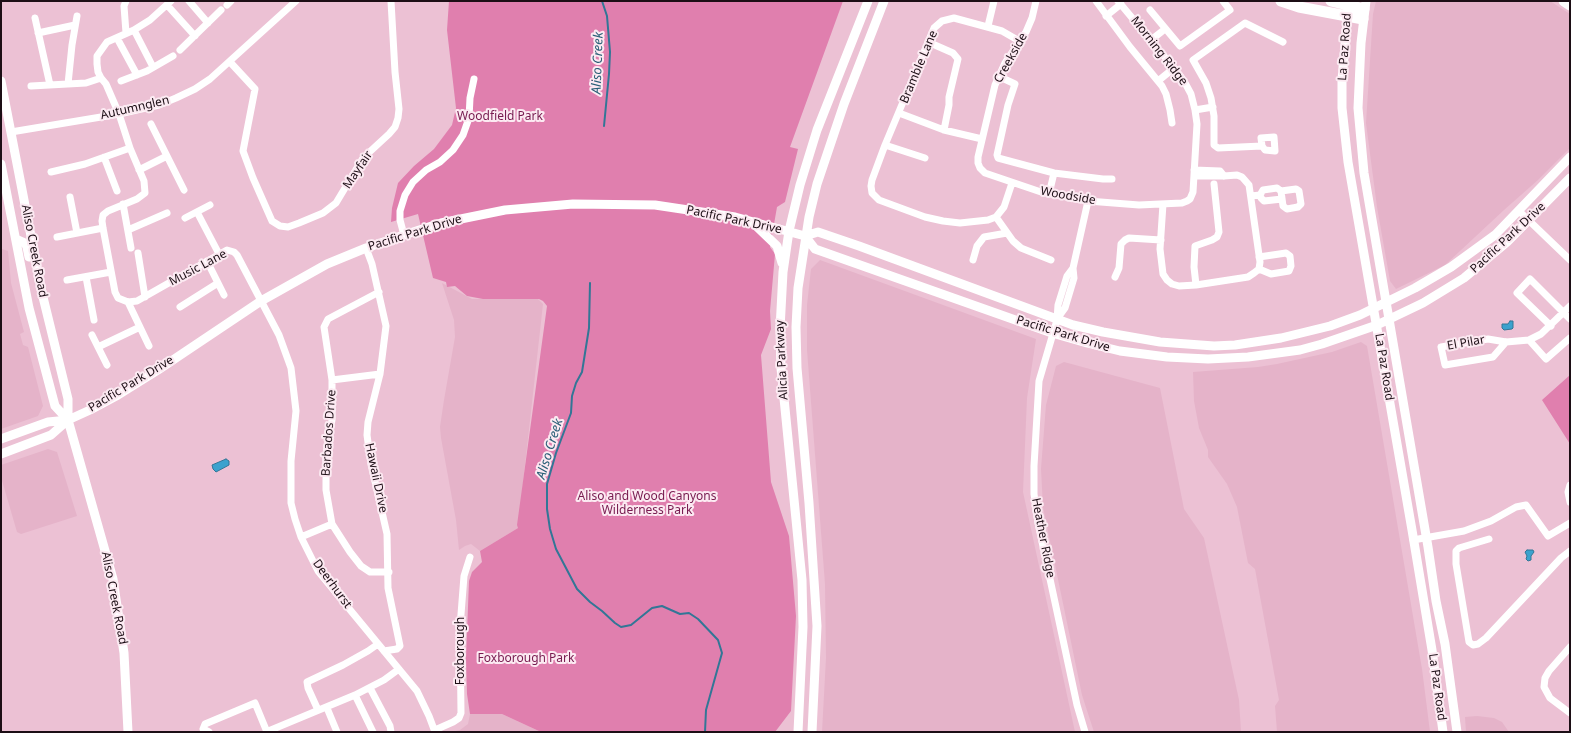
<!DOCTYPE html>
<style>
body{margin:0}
#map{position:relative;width:1571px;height:733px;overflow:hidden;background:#ecc1d4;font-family:"Noto Sans",sans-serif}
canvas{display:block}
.frame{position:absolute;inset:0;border:2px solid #1c0e15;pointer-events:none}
</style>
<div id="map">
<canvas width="1571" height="733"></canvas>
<div class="frame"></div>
</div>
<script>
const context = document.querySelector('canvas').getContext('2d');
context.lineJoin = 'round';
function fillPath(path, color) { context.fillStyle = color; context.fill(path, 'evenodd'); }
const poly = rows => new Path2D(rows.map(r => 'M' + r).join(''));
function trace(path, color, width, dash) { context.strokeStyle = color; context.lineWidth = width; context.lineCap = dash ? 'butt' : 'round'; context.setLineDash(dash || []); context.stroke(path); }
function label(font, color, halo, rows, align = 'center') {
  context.font = font + ' "Noto Sans",sans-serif'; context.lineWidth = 4; context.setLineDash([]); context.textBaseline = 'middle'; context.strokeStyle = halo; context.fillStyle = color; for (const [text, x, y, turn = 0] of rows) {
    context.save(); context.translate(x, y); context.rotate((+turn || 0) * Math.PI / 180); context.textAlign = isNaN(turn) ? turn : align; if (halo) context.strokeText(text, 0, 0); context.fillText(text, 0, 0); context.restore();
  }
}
fillPath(poly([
 [1376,1,1550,1,1570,14,1570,148,1538,180,1504,210,1445,265,1396,289,1390,281,1377,207,1366,123,1373,14],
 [1,247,2,249,8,251,11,283,24,332,20,334,23,345,28,347,43,406,38,416,1,429],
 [820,260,1036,339,1027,398,1023,492,1075,732,822,732,826,658,825,584,807,350,807,305,811,269],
 [442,283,472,299,538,299,543,304,518,528,480,551,471,544,465,546,459,550,456,520,441,438,440,427,444,400,455,337,454,320],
 [1361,342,1367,346,1422,669,1430,732,1277,732,1275,706,1279,700,1255,569,1248,563,1237,507,1227,484,1208,457,1208,450,1199,428,1194,401,1193,372,1258,367,1277,364,1332,352],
 [1064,362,1160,388,1184,509,1204,538,1239,700,1241,732,1094,732,1082,695,1043,507,1041,469,1046,405,1056,366],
 [48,449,57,452,77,516,21,534,17,532,1,477,1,465],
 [470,714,502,714,541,732,451,732,460,730,468,724],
 [1477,716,1494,718,1502,722,1509,732,1466,732,1465,717]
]), '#e5b3c9');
fillPath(poly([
 [449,1,843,1,790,147,798,149,785,202,777,207,770,247,775,254,770,311,771,329,761,355,771,482,789,536,796,616,791,711,775,732,541,732,502,714,470,714,467,694,466,658,469,581,472,572,482,562,480,551,518,528,517,525,547,306,543,301,539,299,483,299,467,296,455,286,447,287,446,282,433,278,418,214,391,222,392,208,398,183,414,166,434,149,452,125,456,108,447,30],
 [1570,375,1570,444,1542,400]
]), '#e07fae');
const water = poly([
 [1510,321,1513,321,1513,328,1512,329,1504,330,1502,328,1502,324,1508,324,1510,321],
 [226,459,229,461,229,465,216,472,213,469,212,465,226,459],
 [1527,550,1533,550,1534,552,1531,556,1531,560,1528,561,1526,559,1527,556,1525,552,1527,550]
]);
fillPath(water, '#3ba2ce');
trace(water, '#327696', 1);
trace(poly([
 [602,1,607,16,610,52,609,74,604,126],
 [590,283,589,328,582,372,576,383,572,396,571,413,556,453,547,484,547,509,550,529,556,549,577,589,590,602,602,611,615,623,621,627,631,625,652,608,662,606,680,614,689,613,698,619,718,640,722,653,706,710,705,732]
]), '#327696', 2);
trace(poly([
 [126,1,124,6,126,33],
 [171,1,150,20,134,30,107,42,97,56,97,64,98,72,101,78,106,84,119,114,130,148,144,181,145,193,137,199,108,211,103,215,102,221,103,228,115,292,118,298,128,302,137,301,227,250,234,252,237,255,279,335,291,368,296,411,291,461,291,503,295,519,301,537,318,571,417,691,429,716,435,732],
 [189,1,208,23],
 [1036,1,1032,18,1026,32,1005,63,995,85,978,157,978,163,980,168,985,173,1041,192,1088,201,1139,205,1182,203,1187,201,1190,199,1193,192,1197,124,1195,110,1191,94,1184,81,1174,68,1118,1],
 [1096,1,1130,47,1162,86,1166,94,1170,110,1172,123],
 [167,5,195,36],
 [227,5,231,1],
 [1150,10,1180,46,1230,10,1223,1],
 [1106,16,1121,4],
 [35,18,50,85],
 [988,26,994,1],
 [134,30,153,67],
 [38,33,75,25],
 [117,38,137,75],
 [1151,40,1165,29],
 [928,42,953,53,958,59,949,97,949,105,944,130],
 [180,50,221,10],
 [230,62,255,89,243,151,253,178,272,221,280,226,288,227,299,223,323,213,336,203,363,158,389,134,395,127,398,118,399,109,395,72,391,1],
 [998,76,1015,84,1008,105,997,155,998,158,1054,173,1103,179,1112,179],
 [121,81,147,71,173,56],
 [1158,81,1174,68],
 [68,84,72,45,77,16],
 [31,86,86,83,101,78],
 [1195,110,1213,107],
 [899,113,944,130,982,139],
 [151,124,184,190],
 [11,132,119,114,159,105,176,98,195,89,210,79,296,1],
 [885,145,925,158],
 [1262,146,1261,138,1274,137,1275,151,1265,150,1262,146,1218,148,1214,145,1214,116,1211,98,1206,83,1193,60,1245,23,1283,42],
 [104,157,117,191],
 [139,170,167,156],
 [1194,170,1220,171,1224,176],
 [51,172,85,164,130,148],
 [1012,183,1004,207,996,217,988,220,960,223,943,221,925,217,879,200,872,193,871,186,872,180,885,145,934,28,942,21,954,18,1002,31,1021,42],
 [1049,194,1054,173],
 [1260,195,1261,198,1264,201,1282,199],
 [1251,196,1260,195,1263,190,1277,188,1281,191,1296,189,1299,191,1301,204,1298,207,1287,209,1283,206,1281,191],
 [70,197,77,233],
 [123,204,131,248],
 [1163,204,1160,249,1163,274,1167,280,1172,284,1179,286,1196,285,1248,277,1254,273,1259,269,1260,262,1249,185,1242,177,1237,175,1224,176,1194,176],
 [1519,211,1570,260],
 [197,212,219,254],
 [996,217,1013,241,1021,248,1051,260],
 [185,218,210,205],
 [128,230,167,213],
 [404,235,400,220,400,211,405,195,413,182,426,170,440,162,453,150,463,135,469,118,470,98,474,79],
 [57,237,103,228],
 [366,248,372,264,386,326,380,374,368,422,367,435,371,464,387,534,388,588,400,646,397,649,384,651],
 [138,253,145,297],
 [973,260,977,246,984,237,1007,233],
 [207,261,224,295],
 [1073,268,1067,276,1058,305,1057,320,1039,381,1034,466,1034,494,1038,523,1077,705,1085,732],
 [1259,269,1271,274,1289,271,1291,266,1290,256,1286,253,1259,257],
 [86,277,94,320],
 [1115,277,1119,268,1121,244,1125,240,1129,238,1161,240],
 [67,280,111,272],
 [1196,285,1194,267,1195,246,1212,240,1217,237,1219,232,1214,184],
 [379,292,328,319,324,327,332,380,332,420,326,454,326,490,332,524,350,552,361,566,370,572,389,572],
 [128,302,149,346],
 [180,307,218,283],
 [1057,319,1065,308,1074,278,1073,268,1088,201],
 [1551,326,1517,293,1530,279,1570,319],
 [92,335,107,365],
 [1529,340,1546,359,1570,338],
 [1506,342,1493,357,1445,365,1441,347,1488,339,1506,342,1529,340,1541,334,1570,306],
 [98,347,140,327],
 [332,380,380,374],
 [1570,485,1568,492,1570,502],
 [301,537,332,524],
 [1489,539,1459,548,1456,551,1456,564,1469,642,1473,645,1478,644,1486,638,1561,558,1570,551],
 [1413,540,1464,531,1491,521,1516,507,1526,505,1548,536,1570,523],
 [1570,647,1549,671,1545,678,1544,687,1550,698,1570,713],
 [370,688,390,726,391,732],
 [355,695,373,732],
 [327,708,337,732],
 [318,710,308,688,307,682,343,665,368,651,378,644],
 [435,730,453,722,459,718,461,713,460,627,464,576,470,557],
 [209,732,203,729,205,724,255,703,267,732],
 [266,732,355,695,384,680,399,669]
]), '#fff', 7);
trace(poly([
 [1366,1,1361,43,1358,108,1364,173,1428,547,1436,601,1445,644,1457,732],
 [1348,10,1342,80,1342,108,1348,162,1412,530,1432,650,1443,732],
 [1,81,42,293,68,399,68,420,113,579,124,653,128,732],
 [1,164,29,308,55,406,68,420],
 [753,223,777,246,782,263],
 [805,236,815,249,1052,333,1087,343,1120,351,1167,357,1208,359,1248,357,1300,350,1322,344,1377,325,1423,303,1464,278,1507,242,1570,178],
 [16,239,25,243,27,247,29,257],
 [1,439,48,422,68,420],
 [1,454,51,435,68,420,90,410,118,395,158,370,261,301,327,264,366,248,404,235,441,223,505,210,573,204,655,205,735,217,805,236,818,232,859,246,1073,325,1103,332,1160,342,1214,346,1235,345,1281,338,1330,326,1360,315,1415,288,1451,267,1495,235,1570,157],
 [798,732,803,627,802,580,781,368,780,329,783,272,789,231,800,185,817,130,868,1],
 [812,732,817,626,809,503,797,368,796,327,798,288,809,217,817,184,844,104,884,1]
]), '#fff', 9);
trace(poly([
 [1281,1,1299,7,1363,19],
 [1331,1,1364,9],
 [1564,1,1570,5]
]), '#fff', 11);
label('12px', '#1c0e15', '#fceaf2', [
 ["La Paz Road",1345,47,-86],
 ["Morning Ridge",1159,51,52],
 ["Creekside",1011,58,-61],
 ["Bramble Lane",919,67,-67],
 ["Autumnglen",135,108,-13],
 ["Mayfair",358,170,-56],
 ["Woodside",1068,196,10],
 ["Pacific Park Drive",734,220,12],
 ["Pacific Park Drive",415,233,-17],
 ["Pacific Park Drive",1508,238,-43],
 ["Aliso Creek Road",34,251,79],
 ["Music Lane",198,268,-28],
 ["Pacific Park Drive",1063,334,17],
 ["El Pilar",1466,343,-10],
 ["Alicia Parkway",782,360,-93],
 ["La Paz Road",1384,367,81],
 ["Pacific Park Drive",131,384,-31],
 ["Barbados Drive",329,433,-86],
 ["Hawaii Drive",376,478,78],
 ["Heather Ridge",1043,538,79],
 ["Deerhurst",332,584,54],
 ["Aliso Creek Road",114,598,79],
 ["Foxborough",461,651,-90],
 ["La Paz Road",1437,687,82]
]);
label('12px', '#771a4f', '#fceaf2', [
 ["Woodfield Park",500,117],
 ["Aliso and Wood Canyons",647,497],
 ["Wilderness Park",647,511],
 ["Foxborough Park",526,659]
]);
label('italic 13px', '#295f77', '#fceaf2', [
 ["Aliso Creek",598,63,-88],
 ["Aliso Creek",550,449,-73]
]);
</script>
